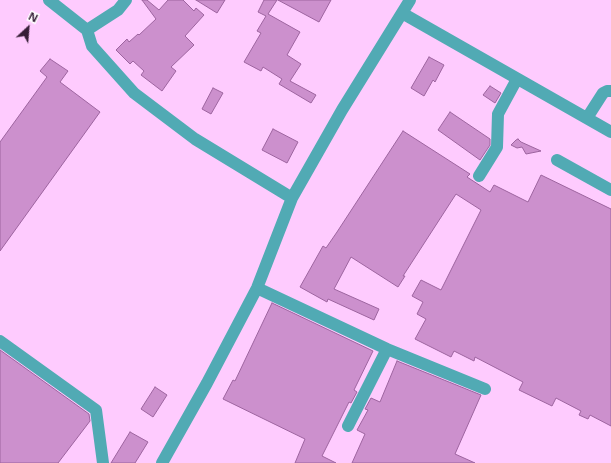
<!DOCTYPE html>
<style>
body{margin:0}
#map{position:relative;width:611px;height:463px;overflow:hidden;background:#fecbfe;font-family:"Open Sans",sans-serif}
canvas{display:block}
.north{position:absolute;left:8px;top:8px;width:40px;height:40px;-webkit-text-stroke:3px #fff;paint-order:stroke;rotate:26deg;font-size:11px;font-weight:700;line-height:16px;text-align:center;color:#361e37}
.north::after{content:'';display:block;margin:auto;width:14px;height:18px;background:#361e37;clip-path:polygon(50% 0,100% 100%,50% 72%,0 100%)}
</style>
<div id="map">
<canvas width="611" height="463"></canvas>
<div class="north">N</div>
</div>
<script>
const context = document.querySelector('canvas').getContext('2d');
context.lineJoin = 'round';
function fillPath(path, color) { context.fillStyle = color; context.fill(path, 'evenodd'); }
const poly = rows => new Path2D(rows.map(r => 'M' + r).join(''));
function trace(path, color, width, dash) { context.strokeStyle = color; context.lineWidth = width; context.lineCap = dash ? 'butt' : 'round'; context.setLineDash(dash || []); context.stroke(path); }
const building = poly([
 [142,0,147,0,159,10,168,0,183,0,194,11,196,8,204,15,185,36,194,45,171,67,176,71,162,91,141,75,144,71,133,61,130,64,116,50,127,39,129,42,138,34,139,35,156,19,142,0],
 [196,0,225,0,217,13,196,0],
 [264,0,277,0,268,14,300,32,287,55,301,64,290,81,316,95,311,103,279,84,282,79,263,67,261,71,244,62,261,33,257,31,266,16,258,12,264,0],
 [278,0,331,0,319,22,278,0],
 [429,57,444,65,435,82,433,80,424,96,411,88,429,57],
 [50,59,68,71,60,82,100,112,0,251,0,142,47,77,40,71,50,59],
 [490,86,501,93,495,103,483,95,490,86],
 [213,88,223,93,211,114,202,109,213,88],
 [450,112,490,139,490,145,480,160,438,130,450,112],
 [273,129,298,142,287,163,262,150,273,129],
 [403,131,470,174,467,177,490,192,494,185,528,202,541,175,611,209,611,426,590,415,588,419,579,415,581,411,556,398,552,406,519,390,523,382,475,357,474,361,454,351,451,357,415,339,426,319,417,314,423,302,412,296,421,280,441,290,481,210,456,194,403,276,405,276,398,287,351,257,334,289,379,309,374,320,328,299,327,302,300,287,323,246,326,248,337,232,403,131],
 [518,139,521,142,541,151,526,154,522,147,517,148,511,145,516,140,518,139],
 [272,303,373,351,354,390,357,392,351,403,349,402,322,456,336,463,295,463,305,439,223,399,233,380,235,381,272,303],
 [0,350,89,414,90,421,58,463,0,463,0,350],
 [397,361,481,395,455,454,475,463,352,463,365,434,357,430,368,410,365,409,371,398,380,402,397,361],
 [155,387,167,395,153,417,141,409,155,387],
 [130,432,148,442,140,455,135,463,111,463,130,432]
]);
fillPath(building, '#cc90cd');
trace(building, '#9d649f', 1);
trace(poly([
 [49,0,87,30,92,46,134,93,195,139,292,198],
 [402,13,611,132],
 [87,30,118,10,126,0],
 [587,118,603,93,607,91,611,91],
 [557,160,611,190],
 [479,176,497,147,498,114,517,79],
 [257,288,387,349,485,389],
 [0,341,96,410,103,463],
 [348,426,387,349],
 [162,463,207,383,257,288,292,198,342,110,410,0]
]), '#51aab4', 12);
</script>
